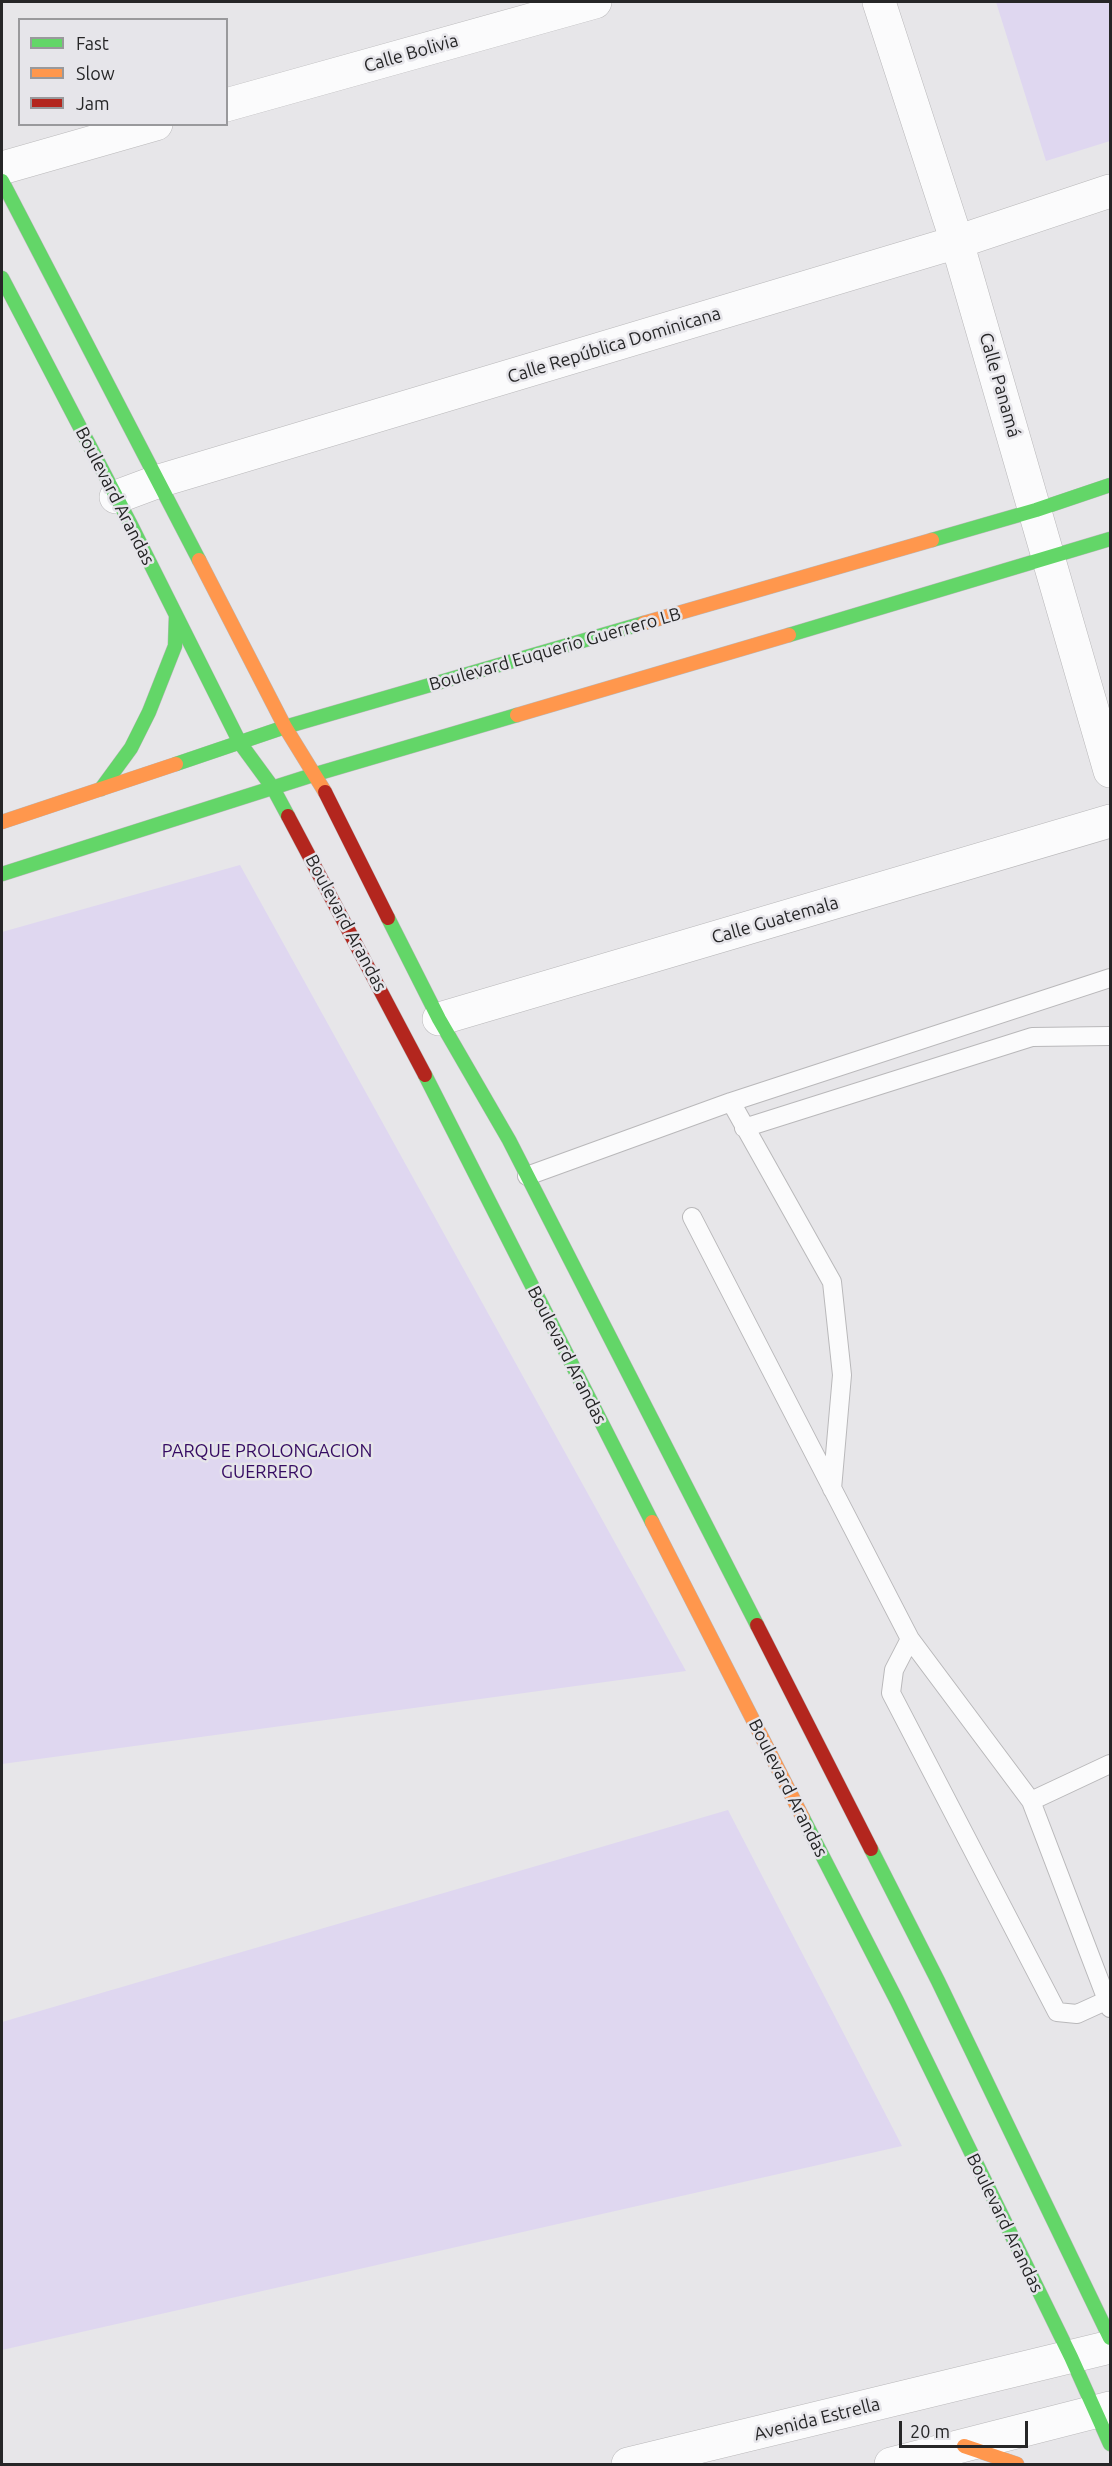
<!DOCTYPE html>
<meta charset="utf-8">
<style>
body{margin:0}
#map{position:relative;width:1112px;height:2466px;overflow:hidden;background:#e7e6e9;font-family:Ubuntu,sans-serif}
canvas{display:block}
.frame{position:absolute;inset:0;border:3px solid #262627;pointer-events:none}
.legend{position:absolute;left:18px;top:18px;width:210px;height:108px;box-sizing:border-box;background:#e6e5ea;border:2px solid #99999c;margin:0;padding:8px 10px;list-style:none;font-size:18px;color:#262627}
.legend li{display:flex;align-items:center;gap:12px;height:30px}
.legend b{width:30px;border:2px solid #99999c}
.scale{position:absolute;left:899px;top:2421px;width:129px;height:27px;box-sizing:border-box;border:3px solid #262627;border-top:0;padding-left:8px;font-size:18px;line-height:21px;white-space:nowrap;color:#262627;-webkit-text-stroke:4px #e6e5ea;paint-order:stroke}
</style>
<div id="map">
<canvas width="1112" height="2466"></canvas>
<div class="frame"></div>
<ul class="legend">
<li><b style="height:8px;background:#63d668"></b>Fast</li>
<li><b style="height:8px;background:#ff974d"></b>Slow</li>
<li><b style="height:8px;background:#b3261e"></b>Jam</li>
</ul>
<div class="scale">20 m</div>
</div>
<script>
const context = document.querySelector('canvas').getContext('2d');
context.lineJoin = 'round';
function fillPath(path, color) { context.fillStyle = color; context.fill(path, 'evenodd'); }
const poly = rows => new Path2D(rows.map(r => 'M' + r).join(''));
function trace(path, color, width, dash) { context.strokeStyle = color; context.lineWidth = width; context.lineCap = dash ? 'butt' : 'round'; context.setLineDash(dash || []); context.stroke(path); }
function label(font, color, halo, rows, align = 'center') {
  context.font = font + ' Ubuntu,sans-serif'; context.lineWidth = 5; context.setLineDash([]); context.textBaseline = 'middle'; context.strokeStyle = halo; context.fillStyle = color; for (const [text, x, y, turn = 0] of rows) {
    context.save(); context.translate(x, y); context.rotate((+turn || 0) * Math.PI / 180); context.textAlign = isNaN(turn) ? turn : align; if (halo) context.strokeText(text, 0, 0); context.fillText(text, 0, 0); context.restore();
  }
}
fillPath(poly([
 [996,2,1110,2,1110,141,1046,161],
 [240,865,686,1671,2,1764,2,932],
 [728,1810,902,2146,2,2350,2,2022]
]), '#dfd7f0');
const lane = poly([
 [731,1102,1110,978],
 [744,1128,1032,1037,1110,1036],
 [527,1176,731,1102,832,1282,842,1375,832,1489],
 [692,1217,910,1639,1031,1801],
 [910,1639,894,1670,891,1693,1057,2012,1077,2014,1110,1999],
 [1110,1764,1031,1801,1110,2008]
]);
const street = poly([
 [879,2,957,242,1110,771],
 [226,105,595,2],
 [2,168,156,124],
 [116,497,159,481,957,242,1110,191],
 [439,1019,1110,821],
 [628,2464,1110,2347],
 [891,2464,1110,2408]
]);
const fast = poly([
 [2,181,199,560],
 [2,278,131,525,240,743,273,788,288,816],
 [932,540,1036,510,1110,485],
 [789,635,1110,539],
 [176,764,285,727,644,623],
 [101,789,131,748,149,712,175,646,176,616],
 [2,874,316,774,517,715],
 [388,918,439,1019,509,1140,757,1625],
 [425,1075,652,1522],
 [803,1818,897,2001,1071,2357,1110,2444],
 [871,1849,938,1981,1110,2338]
]);
const slow = poly([
 [199,560,285,727,325,792],
 [644,623,932,540],
 [517,715,789,635],
 [2,822,176,764],
 [652,1522,803,1818],
 [964,2446,1017,2464]
]);
const jam = poly([
 [325,792,388,918],
 [288,816,425,1075],
 [757,1625,871,1849]
]);
trace(lane, '#b9b8ba', 20);
trace(street, '#b9b8ba', 34);
trace(fast, '#b9b8ba', 15);
trace(slow, '#b9b8ba', 15);
trace(jam, '#b9b8ba', 15);
trace(lane, '#fbfbfc', 18);
trace(street, '#fbfbfc', 33);
trace(fast, '#63d668', 14);
trace(slow, '#ff974d', 14);
trace(jam, '#b3261e', 14);
label('18px', '#262627', '#e6e5ea', [
 ["Calle Bolivia",411,53,-16],
 ["Calle República Dominicana",614,345,-17],
 ["Calle Panamá",1000,385,74],
 ["Boulevard Arandas",115,496,63],
 ["Boulevard Euquerio Guerrero LB",555,649,-16],
 ["Calle Guatemala",775,920,-16],
 ["Boulevard Arandas",346,923,62],
 ["Boulevard Arandas",567,1355,63],
 ["Boulevard Arandas",788,1788,63],
 ["Boulevard Arandas",1005,2223,64],
 ["Avenida Estrella",817,2419,-14]
]);
label('18px', '#350b62', '#e6e5ea', [
 ["PARQUE PROLONGACION",267,1451],
 ["GUERRERO",267,1472]
]);
</script>
